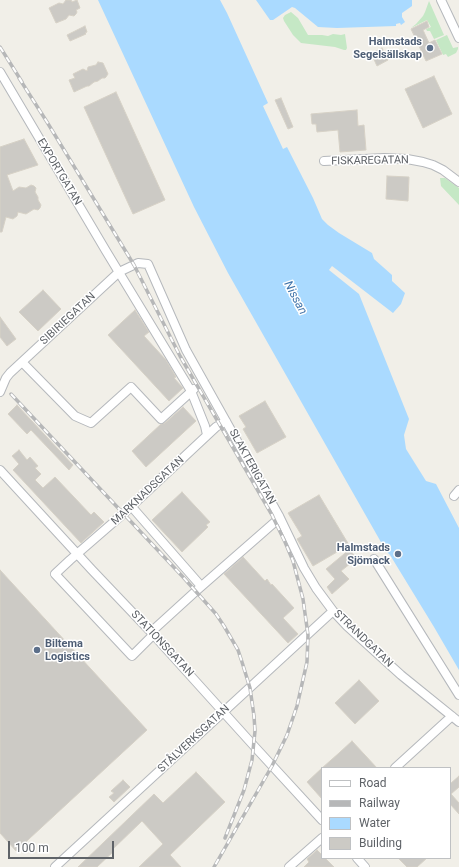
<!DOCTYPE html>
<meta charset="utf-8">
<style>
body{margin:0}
#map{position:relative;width:459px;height:867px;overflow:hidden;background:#f1efe8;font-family:Roboto,sans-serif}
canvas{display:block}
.legend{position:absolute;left:321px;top:767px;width:130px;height:92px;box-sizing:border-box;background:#fff;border:1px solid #bfc1c3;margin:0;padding:5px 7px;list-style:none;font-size:12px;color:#5f6368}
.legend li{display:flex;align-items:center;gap:8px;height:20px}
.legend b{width:20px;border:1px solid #bfc1c3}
.scale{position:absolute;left:8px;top:841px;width:106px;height:18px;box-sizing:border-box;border:2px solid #5f6368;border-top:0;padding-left:5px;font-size:12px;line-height:14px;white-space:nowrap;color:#5f6368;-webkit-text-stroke:3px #fff;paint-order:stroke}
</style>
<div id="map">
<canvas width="459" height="867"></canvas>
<ul class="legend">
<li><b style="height:5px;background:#fff"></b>Road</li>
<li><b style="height:5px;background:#b6b7b8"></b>Railway</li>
<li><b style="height:11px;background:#aadaff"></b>Water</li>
<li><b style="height:11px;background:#cccac5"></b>Building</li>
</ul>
<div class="scale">100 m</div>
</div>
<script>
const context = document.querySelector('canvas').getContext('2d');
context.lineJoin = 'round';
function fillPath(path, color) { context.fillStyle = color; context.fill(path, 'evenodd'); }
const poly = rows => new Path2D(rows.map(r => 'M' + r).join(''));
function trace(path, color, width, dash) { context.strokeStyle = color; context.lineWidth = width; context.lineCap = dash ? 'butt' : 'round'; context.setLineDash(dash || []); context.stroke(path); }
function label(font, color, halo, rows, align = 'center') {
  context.font = font + ' Roboto,sans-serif'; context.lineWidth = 3; context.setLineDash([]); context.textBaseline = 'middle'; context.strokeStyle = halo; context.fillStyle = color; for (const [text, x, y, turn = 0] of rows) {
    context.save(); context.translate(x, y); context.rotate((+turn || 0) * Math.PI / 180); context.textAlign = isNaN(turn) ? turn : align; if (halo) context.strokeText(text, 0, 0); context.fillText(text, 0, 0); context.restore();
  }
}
fillPath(poly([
 [429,1,444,35,434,39,430,31,427,31,426,29,431,27,427,20,411,28,416,24,423,16,425,12],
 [291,12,298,18,308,35,322,35,328,36,333,34,341,35,345,34,347,48,346,50,344,50,335,47,301,43,293,35,284,21,283,18,285,15],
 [447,35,453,48,458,47,458,49,456,53,448,57,446,54,443,55,436,40],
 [440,178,445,178,459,188,459,205,441,186]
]), '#c5e8c5');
fillPath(poly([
 [98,0,220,0,227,13,268,103,263,106,283,149,287,147,313,198,322,219,328,225,339,233,372,253,374,259,392,275,392,281,405,293,401,304,393,313,336,269,332,266,329,270,359,294,409,419,404,435,406,449,426,481,436,484,459,528,459,670,434,627,390,555,386,551,228,273,194,207],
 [256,0,412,0,412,6,402,13,402,17,405,22,401,25,400,23,396,24,396,26,337,28,318,27,295,8,292,7,273,20,270,20]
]), '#aadaff');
const building = poly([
 [66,0,71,0,72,2,77,0,80,8,76,10,77,12,76,14,74,16,69,15,66,19,56,23,49,8,59,3,63,4,66,0],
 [427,21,429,27,423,30,429,43,435,40,442,54,426,61,411,29,427,21],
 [85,26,87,32,85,33,86,34,70,41,67,35,85,26],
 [382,48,388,60,377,66,371,53,382,48],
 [98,62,103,63,108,74,106,77,105,78,102,78,98,81,94,82,89,86,87,86,74,92,69,80,75,78,73,74,83,69,87,71,88,67,96,65,98,62],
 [434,76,452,114,423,128,405,89,434,76],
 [116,92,165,200,133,214,84,107,116,92],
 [281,98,293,127,288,129,275,100,281,98],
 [357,110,358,126,364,125,366,150,340,152,338,130,317,132,316,124,312,124,311,114,357,110],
 [24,139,38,165,7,175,13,191,19,187,26,188,31,185,34,186,36,188,35,192,38,197,38,200,41,205,40,208,38,210,34,209,26,214,18,212,17,216,13,219,6,217,2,232,0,232,0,147,24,139],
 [387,176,409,177,408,201,386,199,387,176],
 [43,290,61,309,38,331,19,312,43,290],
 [135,310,149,332,144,336,166,360,176,377,174,378,183,388,169,401,108,335,135,310],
 [0,317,16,339,7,346,0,337,0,317],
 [265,401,286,437,257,453,243,429,246,427,239,416,265,401],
 [17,405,73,465,69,470,31,430,27,434,8,414,17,405],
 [183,407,196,421,146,467,132,451,161,424,165,423,183,407],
 [19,450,27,460,30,457,38,466,35,468,41,474,35,480,43,488,55,477,91,515,94,512,104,522,81,543,13,470,19,464,12,456,19,450],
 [182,492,210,522,206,525,208,527,182,552,152,520,182,492],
 [319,495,349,545,313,566,297,539,302,536,288,513,319,495],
 [350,549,356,559,341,571,349,579,332,594,327,587,335,579,326,569,350,549],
 [243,557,265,581,267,579,271,585,272,584,294,608,283,618,298,634,288,643,224,574,243,557],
 [0,570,147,730,16,851,0,833,0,570],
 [359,680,379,701,355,724,335,703,359,680],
 [352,741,377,768,322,768,339,753,352,741],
 [322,768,322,799,307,782,322,768],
 [196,772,225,802,170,855,181,867,139,867,163,844,142,821,112,850,114,851,97,867,78,867,154,794,163,803,196,772],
 [459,776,459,787,451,794,459,803,459,814,450,804,450,784,459,776],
 [123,780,130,787,114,802,109,797,114,793,111,791,123,780],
 [317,850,322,855,322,858,325,858,334,867,304,867,309,862,307,859,317,850],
 [398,858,427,858,417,867,407,867,398,858]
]);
fillPath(building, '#cccac5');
trace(building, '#d6d1c6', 1);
const minor = poly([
 [441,0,459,38],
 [0,72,106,251,191,391,205,426,207,435],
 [324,161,384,158,407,159,423,162,433,165,443,170,459,182],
 [22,362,75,416,91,423,131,387,161,419,194,389],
 [0,392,6,378,10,373,119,272,138,263,148,264,186,350,279,516,304,568,316,588,333,611,347,626,401,675,459,722],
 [0,470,92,570,151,632,254,746,322,820],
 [454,496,459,490],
 [131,506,201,586],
 [374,559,459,695],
 [151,632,196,591,276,521,279,516],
 [154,634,132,656,55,574,70,560,123,514,216,427,226,421],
 [395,768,452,716],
 [357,858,365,867],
 [55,867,333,611],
 [289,867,322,838]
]);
trace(minor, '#b5b8bc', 10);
trace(minor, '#fff', 8);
const rail = poly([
 [0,47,22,82],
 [19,78,47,122,134,265,180,356,272,515,285,542,293,561,303,599,308,635,307,662,297,706,287,735,272,766,214,867],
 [11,394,183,577,216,614,224,626,238,650,242,662,250,688,254,716,255,731,252,760,244,790,225,838]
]);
trace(rail, '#b6b7b8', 3.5);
trace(rail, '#fff', 2, [6]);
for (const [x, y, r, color] of [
 [430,48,4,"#5c6f8a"],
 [398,554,4,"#5c6f8a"],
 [37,650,4,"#5c6f8a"]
]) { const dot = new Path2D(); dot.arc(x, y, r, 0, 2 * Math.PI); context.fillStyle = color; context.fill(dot); trace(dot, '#fff', 1.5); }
label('bold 11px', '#4e5e75', '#fff', [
 ["Halmstads",422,42],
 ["Segelsällskap",422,55],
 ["Halmstads",390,548],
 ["Sjömack",390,561],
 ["Biltema",45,644,"left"],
 ["Logistics",45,657,"left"]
], 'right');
label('11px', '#5f6368', '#fff', [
 ["FISKAREGATAN",370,161,-1],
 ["EXPORTGATAN",59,172,59],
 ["SIBIRIEGATAN",68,319,-43],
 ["SLAKTERIGATAN",252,467,61],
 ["MARKNADSGATAN",148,491,-43],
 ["STRANDGATAN",363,639,44],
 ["STATIONSGATAN",162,644,47],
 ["STÅLVERKSGATAN",194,739,-43]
]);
label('italic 12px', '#4174aa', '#fff', [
 ["Nissan",295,298,62]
]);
</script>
